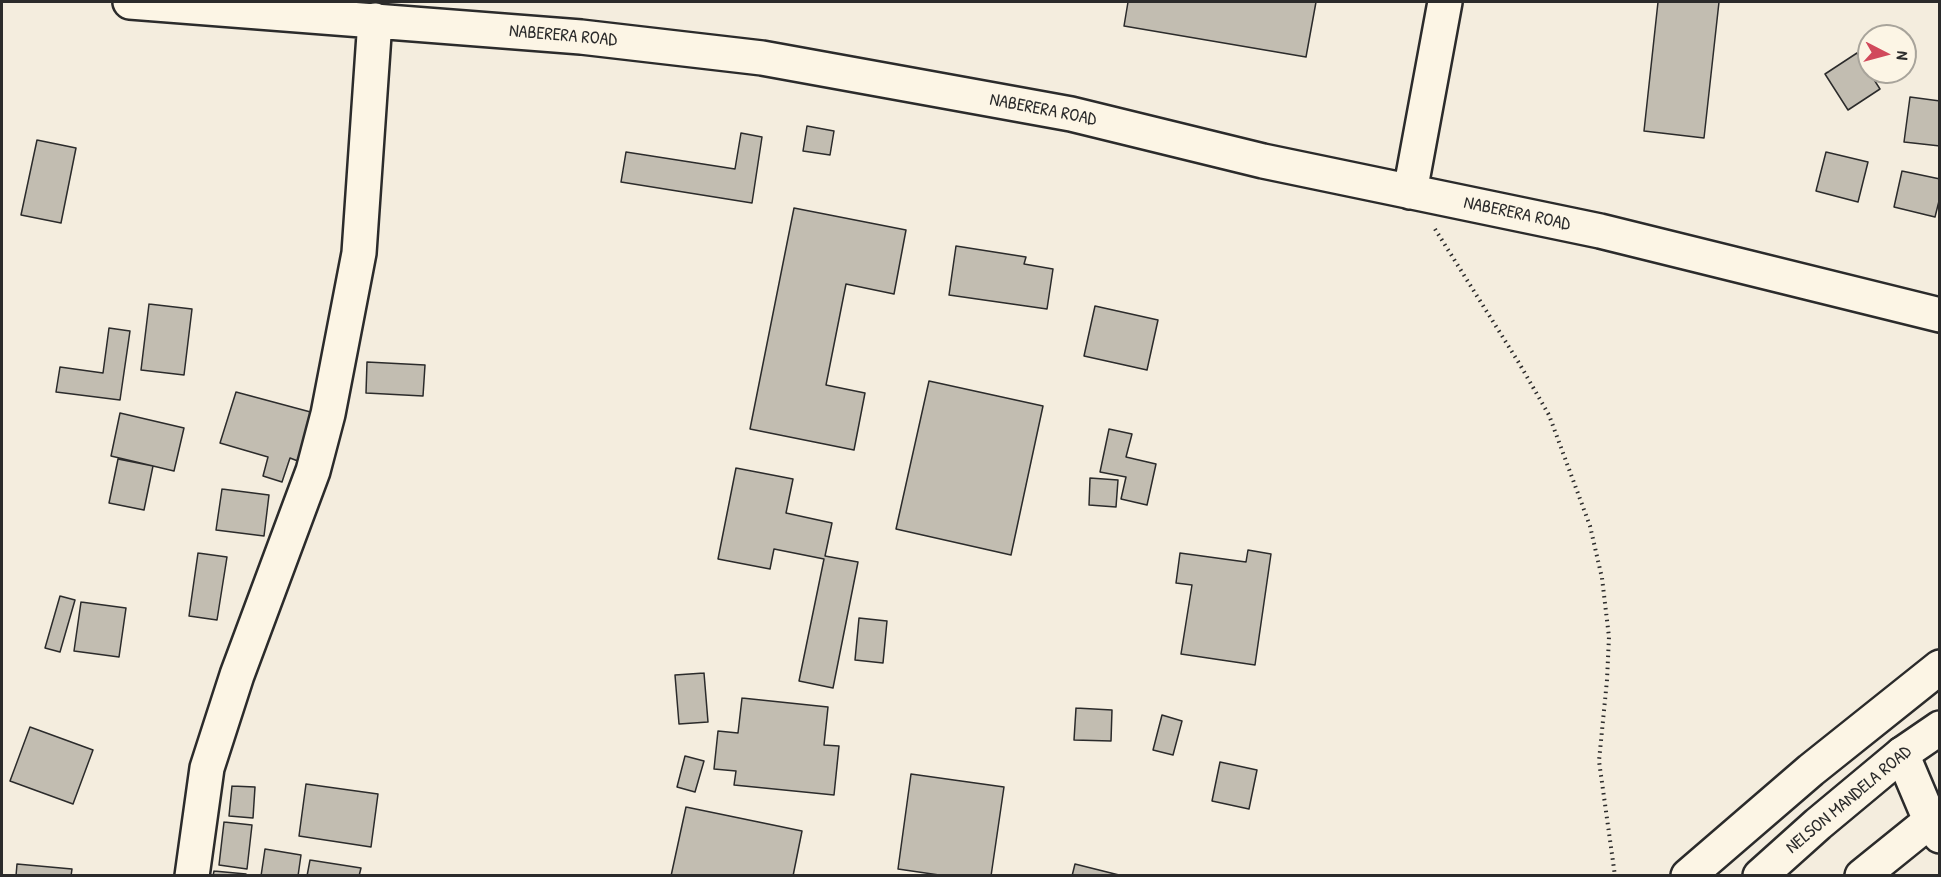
<!DOCTYPE html>
<style>
body{margin:0}
#map{position:relative;width:1941px;height:877px;overflow:hidden;background:#f4edde;font-family:"Patrick Hand",sans-serif}
canvas{display:block}
.frame{position:absolute;inset:0;border:3px solid #2b2b2b;pointer-events:none}
.north{position:absolute;left:1857px;top:24px;width:60px;height:60px;box-sizing:border-box;background:#fcf5e5;border:2px solid #a8a49b;border-radius:50%;rotate:96deg;font-size:16px;font-weight:700;line-height:24px;text-align:center;color:#2b2b2b}
.north::after{content:'';display:block;margin:auto;width:21px;height:27px;background:#d1495b;clip-path:polygon(50% 0,100% 100%,50% 72%,0 100%)}
</style>
<div id="map">
<canvas width="1941" height="877"></canvas>
<div class="frame"></div>
<div class="north">N</div>
</div>
<script>
const context = document.querySelector('canvas').getContext('2d');
context.lineJoin = 'round';
function fillPath(path, color) { context.fillStyle = color; context.fill(path, 'evenodd'); }
const poly = rows => new Path2D(rows.map(r => 'M' + r).join(''));
function trace(path, color, width, dash) { context.strokeStyle = color; context.lineWidth = width; context.lineCap = dash ? 'butt' : 'round'; context.setLineDash(dash || []); context.stroke(path); }
function label(font, color, halo, rows, align = 'center') {
  context.font = font + ' "Patrick Hand",sans-serif'; context.lineWidth = 4.5; context.setLineDash([]); context.textBaseline = 'middle'; context.strokeStyle = halo; context.fillStyle = color; for (const [text, x, y, turn = 0] of rows) {
    context.save(); context.translate(x, y); context.rotate((+turn || 0) * Math.PI / 180); context.textAlign = isNaN(turn) ? turn : align; if (halo) context.strokeText(text, 0, 0); context.fillText(text, 0, 0); context.restore();
  }
}
const building = poly([
 [1128,2,1316,2,1306,57,1124,26,1128,2],
 [1658,2,1719,2,1704,138,1644,131,1658,2],
 [1857,53,1880,89,1848,110,1825,74,1857,53],
 [1910,97,1940,101,1940,146,1904,142,1910,97],
 [807,126,834,131,830,155,803,151,807,126],
 [741,133,762,137,752,203,621,182,626,152,735,169,741,133],
 [37,140,76,148,61,223,21,215,37,140],
 [1826,152,1868,162,1858,202,1816,191,1826,152],
 [1902,171,1940,179,1940,197,1935,217,1894,207,1902,171],
 [794,208,906,230,894,294,846,284,826,385,865,393,854,450,750,429,794,208],
 [956,246,1026,257,1024,264,1053,269,1047,309,949,295,956,246],
 [149,304,192,309,184,375,141,370,149,304],
 [1095,306,1158,320,1147,370,1084,356,1095,306],
 [109,328,130,331,120,400,56,392,60,367,103,373,109,328],
 [367,362,425,365,423,396,366,393,367,362],
 [929,381,1043,406,1011,555,896,529,929,381],
 [236,392,318,414,303,463,290,458,282,482,263,476,268,457,220,443,236,392],
 [120,413,184,428,174,471,111,456,120,413],
 [1109,429,1132,434,1126,457,1156,464,1147,505,1121,499,1126,477,1100,472,1109,429],
 [118,459,153,466,144,510,109,503,118,459],
 [736,468,793,479,786,513,832,523,825,556,858,562,833,688,799,681,824,559,774,549,770,569,718,559,736,468],
 [1090,478,1118,480,1116,507,1089,505,1090,478],
 [222,489,269,495,264,536,216,530,222,489],
 [1248,550,1271,554,1255,665,1181,654,1192,585,1176,583,1180,553,1246,562,1248,550],
 [198,553,227,557,217,620,189,616,198,553],
 [60,596,75,600,60,652,45,648,60,596],
 [81,602,126,608,119,657,74,651,81,602],
 [859,618,887,621,883,663,855,660,859,618],
 [704,673,708,722,679,724,675,675,704,673],
 [742,698,828,707,824,745,839,746,834,795,734,785,736,771,714,769,718,731,738,733,742,698],
 [1076,708,1112,710,1111,741,1074,740,1076,708],
 [1162,715,1182,721,1173,755,1153,750,1162,715],
 [30,727,93,750,73,804,10,781,30,727],
 [685,756,704,761,695,792,677,787,685,756],
 [1220,762,1257,770,1249,809,1212,801,1220,762],
 [911,774,1004,787,991,876,946,876,898,869,911,774],
 [306,784,378,794,371,847,299,836,306,784],
 [232,786,255,787,253,818,229,816,232,786],
 [686,807,802,831,793,876,671,876,686,807],
 [224,822,252,825,247,869,219,865,224,822],
 [265,849,301,855,298,876,261,876,265,849],
 [310,860,361,868,359,876,307,876,310,860],
 [17,864,72,869,71,876,16,876,17,864],
 [1075,864,1123,876,1072,876,1075,864],
 [214,871,246,874,246,876,213,876,214,871]
]);
fillPath(building, '#c2bdb1');
trace(building, '#2b2b2b', 1.5);
const minor = poly([
 [130,2,581,37,762,58,1071,114,1263,161,1600,231,1940,315],
 [1410,192,1445,2],
 [1902,754,1930,820,1940,836],
 [192,876,207,768,237,675,313,471,328,414,359,253,375,20],
 [1688,876,1811,770,1940,667],
 [1862,876,1940,813]
]);
const major = poly([
 [1760,876,1818,824,1902,754,1940,728]
]);
trace(minor, '#2b2b2b', 38);
trace(major, '#2b2b2b', 38);
trace(poly([
 [1435,229,1519,363,1549,415,1590,526,1602,578,1609,637,1607,680,1599,761,1615,876]
]), '#2b2b2b', 4, [1.5, 4.5]);
trace(minor, '#fcf5e5', 33);
trace(major, '#fcf5e5', 33);
label('18px', '#2b2b2b', '#fcf5e5', [
 ["NABERERA ROAD",563,36,5],
 ["NABERERA ROAD",1043,110,11],
 ["NABERERA ROAD",1517,214,12],
 ["NELSON MANDELA ROAD",1849,800,-40]
]);
</script>
